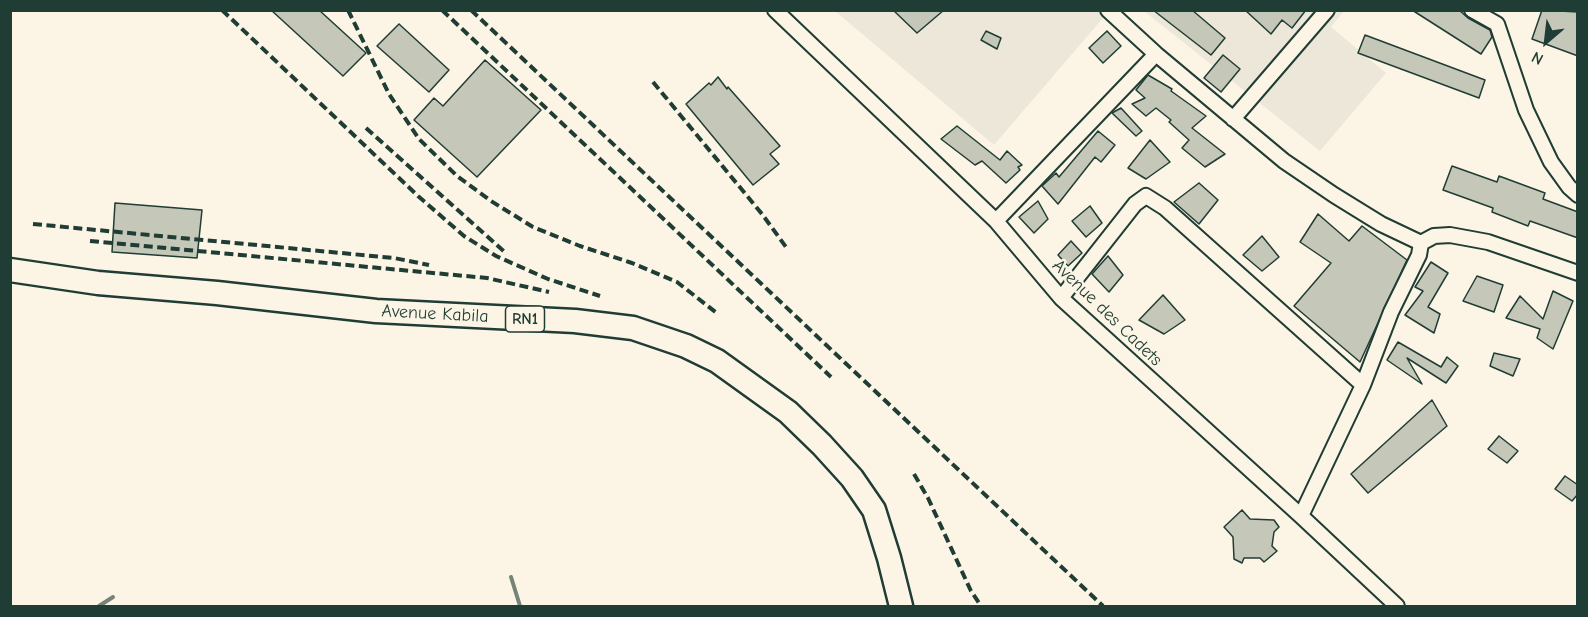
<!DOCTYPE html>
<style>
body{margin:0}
#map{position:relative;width:1588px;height:617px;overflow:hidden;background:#fcf5e5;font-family:"Comic Neue",sans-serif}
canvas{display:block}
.frame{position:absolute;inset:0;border:12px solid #1f3d34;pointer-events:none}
.north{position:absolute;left:1516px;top:12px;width:60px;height:60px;-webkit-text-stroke:4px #fcf5e5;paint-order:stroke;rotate:208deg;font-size:16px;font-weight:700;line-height:24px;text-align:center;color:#1f3d34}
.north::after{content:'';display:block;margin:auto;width:21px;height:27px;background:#1f3d34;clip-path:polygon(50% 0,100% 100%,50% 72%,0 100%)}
</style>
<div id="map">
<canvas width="1588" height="617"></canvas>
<div class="frame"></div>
<div class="north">N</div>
</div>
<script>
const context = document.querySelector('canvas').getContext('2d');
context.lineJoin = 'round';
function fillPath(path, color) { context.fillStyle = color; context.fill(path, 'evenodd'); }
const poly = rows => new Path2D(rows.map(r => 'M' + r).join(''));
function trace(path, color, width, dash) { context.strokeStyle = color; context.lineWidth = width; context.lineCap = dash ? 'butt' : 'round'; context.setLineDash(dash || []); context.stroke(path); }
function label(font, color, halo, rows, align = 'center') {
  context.font = font + ' "Comic Neue",sans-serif'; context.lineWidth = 5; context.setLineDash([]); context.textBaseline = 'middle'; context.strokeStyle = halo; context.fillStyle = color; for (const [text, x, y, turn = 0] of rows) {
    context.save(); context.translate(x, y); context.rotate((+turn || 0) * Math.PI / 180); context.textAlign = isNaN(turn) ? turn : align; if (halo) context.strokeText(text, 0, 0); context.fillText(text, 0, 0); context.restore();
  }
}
fillPath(poly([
 [835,11,1109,11,994,145],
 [1144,11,1344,11,1331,27,1386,73,1320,151]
]), '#ece7d8');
trace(poly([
 [511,577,520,606],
 [99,606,113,597]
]), '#758479', 4);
const building = poly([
 [271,10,319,10,366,53,343,76,271,10],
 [893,10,944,10,917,33,893,10],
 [1153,10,1192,10,1225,38,1211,55,1153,10],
 [1245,10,1306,10,1292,28,1282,20,1271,34,1245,10],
 [1412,10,1459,10,1468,18,1490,30,1492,37,1481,54,1412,10],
 [1542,10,1578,12,1578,56,1532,39,1542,10],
 [399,24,449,70,429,92,377,46,399,24],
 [986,31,1001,38,997,49,981,40,986,31],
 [1107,31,1121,46,1103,63,1089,48,1107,31],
 [1365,35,1485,80,1479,98,1358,53,1365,35],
 [1223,55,1240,69,1221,92,1204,78,1223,55],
 [485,60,541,110,477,177,414,120,434,98,443,106,485,60],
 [1148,75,1172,89,1171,91,1206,116,1192,128,1225,154,1205,167,1182,148,1189,140,1169,122,1171,120,1156,108,1146,116,1132,104,1145,98,1136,90,1148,75],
 [718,77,727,89,728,87,780,146,770,154,779,164,753,185,686,104,709,83,711,85,718,77],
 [1121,108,1142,131,1136,136,1112,113,1121,108],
 [957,126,1000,160,1007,151,1022,165,1018,167,1020,170,1006,183,982,161,975,165,941,139,957,126],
 [1098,131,1115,145,1101,162,1095,157,1058,204,1042,186,1056,173,1059,177,1098,131],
 [1150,140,1170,162,1146,179,1128,168,1150,140],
 [1452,166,1497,182,1499,176,1545,193,1543,199,1578,212,1578,238,1530,221,1528,226,1492,212,1493,208,1443,190,1452,166],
 [1199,183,1218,200,1199,224,1174,202,1199,183],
 [1038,201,1048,219,1034,233,1019,217,1038,201],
 [115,203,202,210,197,258,112,252,115,203],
 [1090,206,1102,223,1086,237,1072,221,1090,206],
 [1318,214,1349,241,1362,226,1407,260,1360,362,1294,306,1331,263,1300,242,1318,214],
 [1262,236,1279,257,1262,271,1243,255,1262,236],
 [1071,241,1082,253,1068,266,1058,255,1071,241],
 [1108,256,1123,275,1109,292,1092,274,1108,256],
 [1431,262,1448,273,1428,307,1440,314,1434,333,1405,315,1423,291,1415,287,1431,262],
 [1477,276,1503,285,1494,312,1463,301,1477,276],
 [1553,291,1573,301,1553,349,1537,338,1540,329,1506,318,1520,296,1543,319,1553,291],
 [1163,295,1185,320,1164,334,1139,320,1163,295],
 [1398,342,1441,367,1447,357,1458,366,1446,383,1407,358,1422,384,1387,360,1398,342],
 [1494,353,1520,359,1513,376,1490,366,1494,353],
 [1432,400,1447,426,1368,493,1351,474,1432,400],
 [1499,436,1518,451,1507,463,1488,449,1499,436],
 [1565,476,1578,485,1578,494,1572,501,1555,489,1565,476],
 [1242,510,1250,519,1274,520,1279,527,1274,532,1272,546,1277,551,1264,562,1260,558,1244,558,1242,563,1234,559,1233,537,1224,527,1242,510]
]);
fillPath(building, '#c5c7b9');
trace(building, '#1f3d34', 1.5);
const minor = poly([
 [775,10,996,221,1061,298,1301,516,1397,606],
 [1108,10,1156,54,1284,161,1334,195,1381,224,1421,243],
 [1472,10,1497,24,1526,110,1551,162,1569,187,1578,195],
 [1233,119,1327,10],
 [996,221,1156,54],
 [1421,243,1434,236,1450,235,1488,242,1578,273],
 [1061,298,1135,204,1146,196,1165,208,1363,385],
 [1301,516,1363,385,1391,312,1419,255,1421,243]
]);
const trunk = poly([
 [10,270,98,283,217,293,376,311,575,321,633,328,686,346,717,361,788,412,822,445,852,478,874,510,889,558,901,606]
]);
trace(minor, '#1f3d34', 18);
trace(trunk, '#1f3d34', 27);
trace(minor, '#fcf5e5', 14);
trace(trunk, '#fcf5e5', 22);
trace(poly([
 [222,10,418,196,464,236,496,256,548,279,600,296],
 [348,10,389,94,419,139,457,176,491,201,533,227,580,246,632,263,677,282,718,314],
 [442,10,831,377],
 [471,10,1103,606],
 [653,82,762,214,786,247],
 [366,128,507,254],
 [33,224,394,258,429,265],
 [90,241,487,278,549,292],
 [914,474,928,498,971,591,981,606]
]), '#1f3d34', 4, [9, 4.5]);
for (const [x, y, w] of [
 [525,319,39]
]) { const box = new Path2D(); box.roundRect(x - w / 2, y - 13, w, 26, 4.5); context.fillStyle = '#fcf5e5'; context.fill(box); trace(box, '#1f3d34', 1.5); }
label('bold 16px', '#1f3d34', null, [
 ["RN1",525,319]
]);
label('18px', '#1f3d34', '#fcf5e5', [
 ["Avenue des Cadets",1107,313,44],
 ["Avenue Kabila",435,314,3]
]);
</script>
